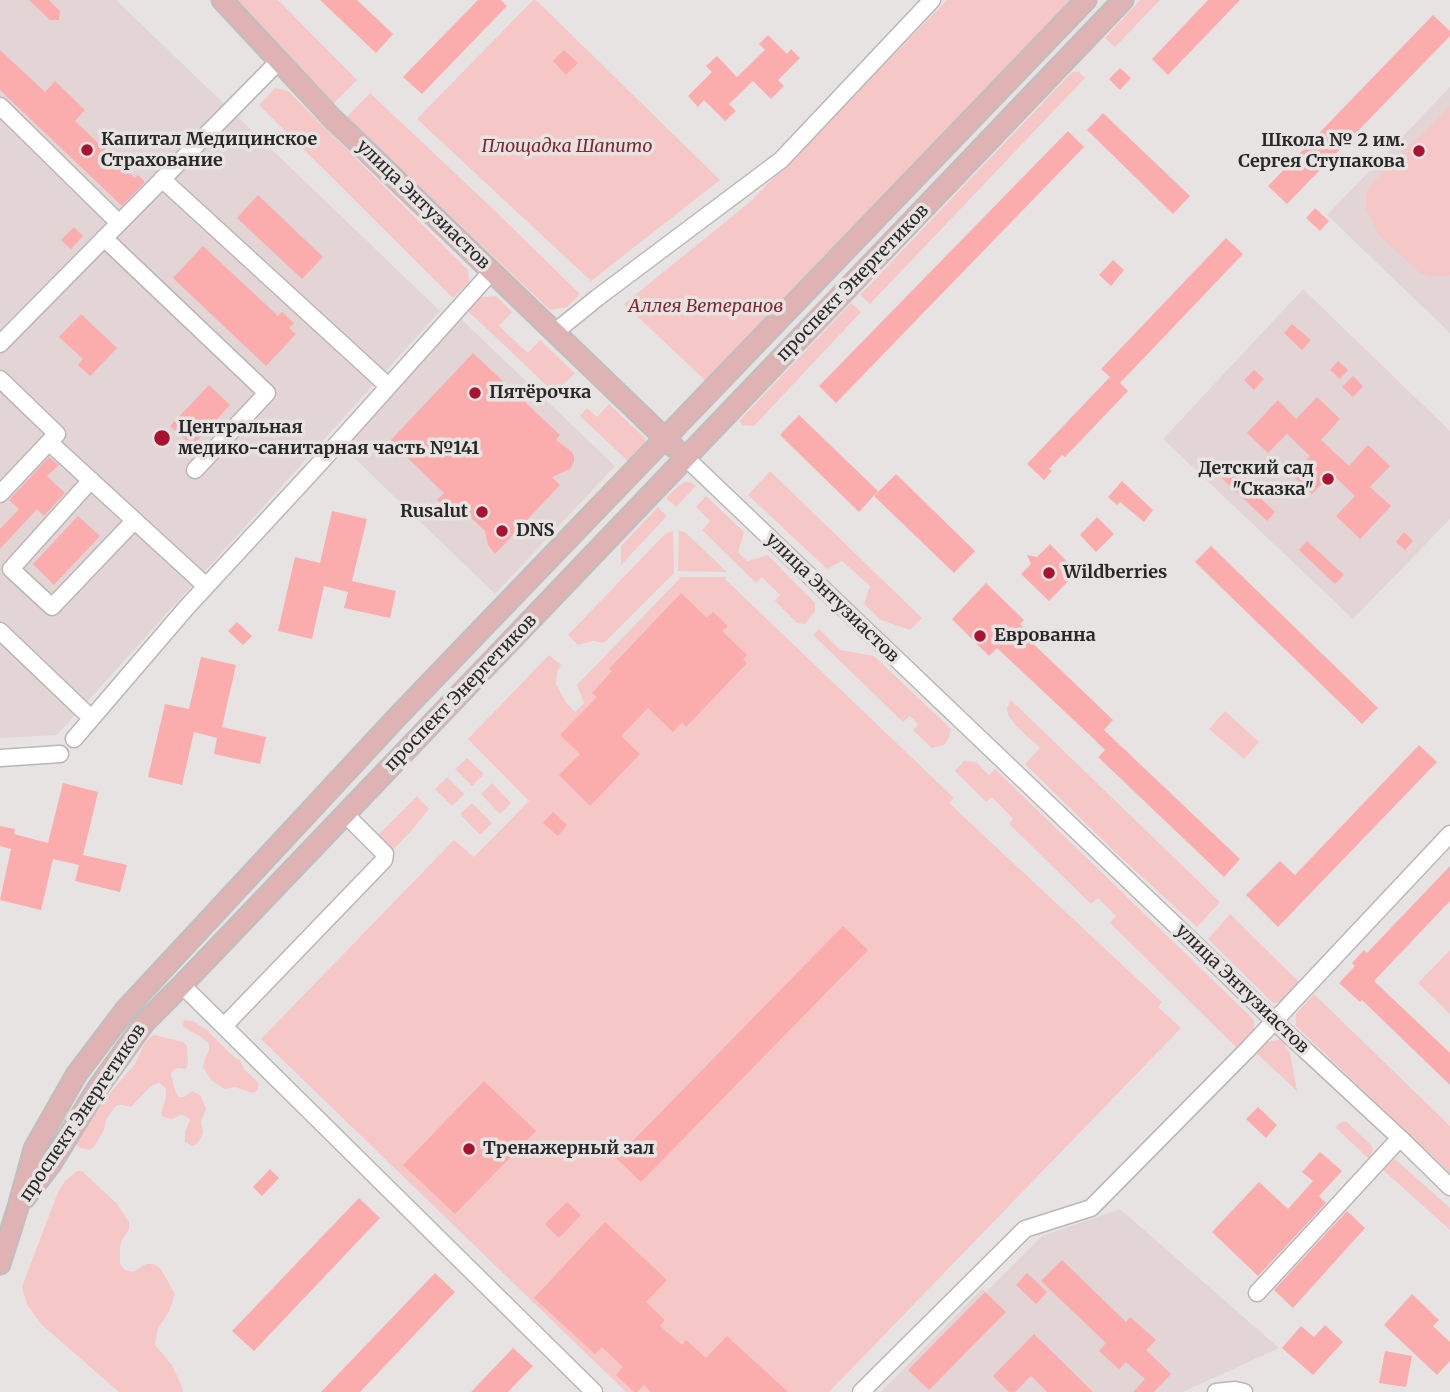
<!DOCTYPE html>
<meta charset="utf-8">
<style>
body{margin:0}
canvas{display:block;background:#e8e3e3}
</style>
<canvas width="1450" height="1392"></canvas>
<script>
const context = document.querySelector('canvas').getContext('2d');
context.lineJoin = 'round';
function fillPath(path, color) { context.fillStyle = color; context.fill(path, 'evenodd'); }
const poly = rows => new Path2D(rows.map(r => 'M' + r).join(''));
function trace(path, color, width, dash) { context.strokeStyle = color; context.lineWidth = width; context.lineCap = dash ? 'butt' : 'round'; context.setLineDash(dash || []); context.stroke(path); }
function label(font, color, halo, rows, align = 'center') {
  context.font = font + ' Merriweather,serif'; context.lineWidth = 7; context.setLineDash([]); context.textBaseline = 'middle'; context.strokeStyle = halo; context.fillStyle = color; for (const [text, x, y, turn = 0] of rows) {
    context.save(); context.translate(x, y); context.rotate((+turn || 0) * Math.PI / 180); context.textAlign = isNaN(turn) ? turn : align; if (halo) context.strokeText(text, 0, 0); context.fillText(text, 0, 0); context.restore();
  }
}
fillPath(poly([
 [0,0,116,0,440,311,57,735,0,738],
 [1450,87,1450,333,1327,215],
 [1303,289,1450,431,1450,519,1353,619,1163,439],
 [461,319,615,466,495,594,345,449],
 [1120,1209,1279,1348,1183,1392,881,1392,982,1289,986,1292,1042,1236]
]), '#e3d5d5');
fillPath(poly([
 [234,0,278,0,357,80,333,104],
 [533,0,536,0,720,180,591,281,417,119],
 [947,0,1074,0,709,384,624,304,751,201],
 [1140,0,1160,0,1115,47,1105,38],
 [1072,72,1079,72,1085,78,870,304,860,295],
 [275,88,288,91,468,270,469,282,453,298,259,105],
 [370,93,492,208,580,294,567,307,550,310,413,180,347,117],
 [1450,106,1450,275,1433,277,1420,273,1378,234,1366,208,1366,194,1374,181],
 [496,296,512,312,499,326,528,353,540,340,575,373,564,384,571,391,562,400,468,311,481,297],
 [851,303,861,312,754,426,743,425,739,421],
 [609,404,645,438,647,444,632,465,580,416,587,408,597,417],
 [770,471,922,618,910,630,881,620,864,604,870,586,842,561,827,569,748,495],
 [685,482,690,482,696,486,676,507,666,498,678,486],
 [706,496,744,532,738,552,747,561,768,555,815,603,815,611,805,624,797,623,775,601,780,595,762,577,756,583,702,530,710,521,696,507],
 [658,507,667,516,621,565,621,546],
 [679,530,686,533,727,572,678,571],
 [673,531,674,573,604,643,593,641,578,645,568,635,665,534],
 [681,577,726,577,725,579,954,798,949,803,1162,1002,1158,1007,1181,1028,829,1392,626,1392,261,1039,454,840,474,857,529,801,468,739,549,655,561,665,557,672,556,684,565,701,575,712,584,703,577,685],
 [819,629,840,650,874,656,951,729,949,738,944,745,932,748,913,730,918,724,910,716,903,722,813,635],
 [1011,700,1220,902,1197,927,1116,853,1025,764,1040,748,1016,726,1008,715,1007,708],
 [1225,711,1259,742,1244,759,1209,729],
 [467,758,484,774,472,786,455,769],
 [964,761,976,762,989,775,995,769,1254,1020,1254,1030,1237,1048,1110,923,1116,916,1098,898,1091,904,1009,824,1013,819,992,797,986,802,955,771],
 [447,777,464,794,452,806,435,789],
 [492,783,511,803,500,814,481,794],
 [417,796,429,809,410,832,392,851,377,836],
 [472,803,492,823,480,835,460,814],
 [1230,914,1299,982,1281,1002,1273,1003,1208,939],
 [1450,950,1450,1014,1418,983],
 [1314,994,1450,1126,1450,1173,1296,1026,1296,1014],
 [184,1020,193,1021,207,1030,235,1058,240,1060,244,1069,258,1082,259,1085,257,1091,252,1093,235,1087,224,1089,211,1080,203,1067,204,1061,209,1050,209,1044,201,1037,185,1028,183,1026],
 [154,1035,183,1042,187,1046,188,1064,186,1069,178,1068,173,1070,171,1075,176,1093,179,1097,184,1097,192,1091,201,1096,206,1109,201,1122,203,1131,202,1136,197,1144,193,1146,185,1142,185,1132,190,1120,186,1116,181,1115,172,1119,163,1117,161,1113,166,1098,166,1089,159,1082,149,1088,131,1107,123,1105,118,1105,114,1108,106,1120,104,1130,94,1147,90,1150,80,1148,77,1145,77,1140,82,1129,91,1115,135,1064,144,1044,150,1037],
 [1281,1039,1290,1053,1297,1091,1254,1051,1263,1043],
 [1342,1122,1347,1122,1371,1145,1373,1150,1369,1159,1335,1127],
 [1395,1159,1450,1208,1450,1230,1382,1169],
 [77,1171,82,1171,117,1204,129,1222,129,1230,123,1238,120,1246,120,1264,125,1270,133,1272,146,1264,154,1264,161,1269,175,1294,169,1312,158,1328,155,1345,172,1365,182,1387,183,1392,119,1392,42,1325,27,1305,22,1287,58,1192,65,1181]
]), '#f5c8c7');
fillPath(poly([
 [29,0,49,0,60,11,59,20,50,20],
 [320,0,357,0,393,34,376,53],
 [478,0,501,0,507,6,422,94,403,77],
 [1208,0,1240,0,1168,75,1152,59],
 [1433,15,1450,31,1450,36,1287,204,1268,186],
 [768,35,787,54,791,49,800,58,778,80,784,86,771,99,753,81,729,104,736,111,725,121,704,100,698,107,688,96,712,72,706,66,717,56,737,77,765,50,759,44],
 [0,50,45,92,55,81,85,110,75,121,135,178,138,175,145,182,122,206,0,90],
 [564,50,578,63,566,75,553,61],
 [1120,68,1131,78,1120,90,1109,79],
 [1103,113,1190,196,1173,214,1087,130],
 [1068,131,1084,147,836,403,819,386],
 [258,195,323,257,302,279,237,218],
 [1315,208,1329,221,1320,231,1306,218],
 [74,227,83,236,71,249,61,240],
 [1226,238,1243,254,1120,383,1128,391,1065,457,1062,455,1049,469,1052,471,1044,480,1027,464,1110,377,1101,369],
 [203,246,278,316,282,312,294,323,289,328,296,334,266,366,173,278],
 [1113,260,1124,270,1111,286,1099,275],
 [81,314,117,348,90,376,78,365,83,359,59,337],
 [1292,324,1311,340,1302,350,1284,333],
 [473,353,560,435,556,440,572,452,574,457,574,462,570,469,552,477,560,485,495,554,488,545,485,531,455,503,449,511,437,500,444,493,390,441],
 [1338,361,1348,370,1340,379,1330,370],
 [1254,370,1264,379,1254,390,1244,380],
 [1353,376,1363,386,1353,397,1342,387],
 [209,385,230,405,192,446,170,426],
 [1317,397,1340,419,1321,440,1349,466,1368,445,1390,466,1370,487,1391,506,1360,539,1336,516,1355,496,1332,474,1312,494,1292,475,1310,456,1287,434,1268,453,1247,433,1278,400,1296,419],
 [799,415,878,491,859,512,780,435],
 [49,457,59,465,47,476,65,493,44,516,37,509,0,549,0,529,19,509,9,500],
 [1220,460,1275,512,1267,521,1212,469],
 [896,474,975,551,954,573,874,496],
 [1122,481,1153,510,1144,522,1120,502,1117,505,1108,497],
 [332,511,367,519,352,581,396,591,390,618,344,608,348,592,324,586,312,639,278,631,295,557,320,563],
 [78,516,100,536,54,585,33,564],
 [1097,517,1114,534,1096,552,1080,535],
 [1404,532,1413,541,1405,550,1396,542],
 [1307,541,1344,575,1335,584,1299,550],
 [1050,544,1077,572,1049,601,1021,574,1031,564,1027,555,1037,557],
 [1211,546,1378,708,1362,724,1195,562],
 [986,583,1024,620,1020,624,1023,627,1020,631,1113,720,1104,730,1240,859,1224,877,1098,757,1105,750,1095,740,997,648,989,656,952,619],
 [681,593,707,618,713,612,728,626,722,631,747,655,743,659,747,663,686,727,682,722,673,732,648,708,621,736,640,754,590,806,559,775,580,754,560,735,597,697,592,693,612,671,609,669],
 [237,622,252,636,243,645,228,631],
 [201,657,236,665,222,727,266,737,260,764,214,754,217,738,194,732,182,785,148,777,165,704,189,709],
 [1419,745,1437,762,1278,927,1246,895,1280,861,1295,875],
 [63,783,98,792,83,855,127,865,120,892,75,881,79,865,53,859,41,910,0,900,11,849,0,846,0,826,15,829,14,834,48,843],
 [553,812,567,825,558,836,543,823],
 [1450,866,1450,901,1374,981,1450,1053,1450,1085,1362,1000,1360,1002,1339,983,1355,966,1352,963,1364,950,1367,953],
 [843,926,868,950,641,1182,616,1158],
 [484,1081,536,1131,455,1214,403,1165],
 [1258,1107,1277,1125,1266,1138,1246,1119],
 [1320,1152,1342,1171,1319,1196,1326,1203,1258,1276,1212,1232,1259,1182,1288,1209,1313,1181,1302,1172],
 [270,1169,279,1178,262,1196,253,1187],
 [359,1198,380,1218,254,1351,232,1331],
 [567,1202,581,1215,559,1238,545,1224],
 [1347,1211,1365,1228,1293,1308,1274,1290],
 [605,1222,667,1280,646,1302,665,1320,660,1326,682,1345,686,1340,706,1358,727,1336,788,1392,651,1392,644,1385,637,1392,634,1392,616,1375,623,1367,602,1347,595,1354,534,1298],
 [1062,1260,1126,1322,1130,1317,1156,1340,1146,1350,1171,1374,1154,1392,1133,1392,1145,1379,1126,1362,1119,1369,1099,1351,1106,1343,1041,1281],
 [435,1273,455,1292,360,1392,321,1392],
 [1027,1273,1047,1292,1036,1304,1016,1285],
 [985,1292,1006,1312,929,1390,908,1370],
 [1412,1294,1439,1320,1433,1326,1450,1342,1450,1361,1437,1375,1384,1325],
 [1325,1325,1343,1342,1313,1375,1282,1348,1301,1326,1314,1337],
 [1034,1334,1093,1392,1047,1392,1031,1376,1015,1392,1009,1392,993,1376],
 [513,1348,533,1366,508,1392,471,1392],
 [1385,1351,1412,1356,1406,1387,1379,1383]
]), '#faadac');
const minor = poly([
 [0,106,119,223],
 [162,179,388,386],
 [104,238,267,393,195,470],
 [555,332,597,298,781,160,932,0],
 [0,344,279,61],
 [0,379,57,434,49,442,206,586],
 [685,457,1192,941,1274,1021,1400,1138,1450,1187],
 [91,480,11,569,52,607,134,521],
 [0,494,49,442],
 [0,631,91,718],
 [74,739,187,607,319,464,492,271],
 [0,758,60,754],
 [182,985,594,1392],
 [224,1026,384,860,385,854,345,814],
 [1257,1293,1400,1138],
 [861,1392,1025,1229,1091,1208,1248,1049,1450,834],
 [1216,1392,1235,1390,1244,1392]
]);
const major = poly([
 [222,0,332,118,674,447],
 [25,1198,51,1164,97,1089,145,1022,182,985,1123,0],
 [0,1264,18,1207,34,1149,76,1075,126,1009,399,715,1086,0]
]);
trace(minor, '#bbb6b6', 19);
trace(major, '#bfbebe', 23);
trace(minor, '#fff', 16);
trace(major, '#dfb3b3', 19);
for (const [x, y, r, color] of [
 [87,150,7,"#aa132f"],
 [1419,151,7,"#aa132f"],
 [475,393,7,"#aa132f"],
 [162,438,9,"#aa132f"],
 [1328,479,7,"#aa132f"],
 [482,512,7,"#aa132f"],
 [502,531,7,"#aa132f"],
 [1049,573,7,"#aa132f"],
 [980,636,7,"#aa132f"],
 [469,1149,7,"#aa132f"]
]) { const dot = new Path2D(); dot.arc(x, y, r, 0, 2 * Math.PI); context.fillStyle = color; context.fill(dot); trace(dot, '#e8e3e3', 2.5); }
label('bold 18px', '#292828', '#e8e3e3', [
 ["Капитал Медицинское",101,140],
 ["Страхование",101,161],
 ["Школа № 2 им.",1405,141,"right"],
 ["Сергея Ступакова",1405,162,"right"],
 ["Пятёрочка",489,393],
 ["Центральная",178,428],
 ["медико-санитарная часть №141",178,449],
 ["Детский сад",1314,469,"right"],
 ["\"Сказка\"",1314,490,"right"],
 ["Rusalut",468,512,"right"],
 ["DNS",516,531],
 ["Wildberries",1063,573],
 ["Еврованна",994,636],
 ["Тренажерный зал",483,1149]
], 'left');
label('italic 18px', '#80282f', '#e8e3e3', [
 ["Площадка Шапито",567,147],
 ["Аллея Ветеранов",706,307]
]);
label('18px', '#292828', '#e8e3e3', [
 ["улица Энтузиастов",423,205,44],
 ["проспект Энергетиков",853,283,-46],
 ["улица Энтузиастов",832,598,44],
 ["проспект Энергетиков",461,693,-46],
 ["улица Энтузиастов",1242,989,44],
 ["проспект Энергетиков",83,1113,-56]
]);
</script>
